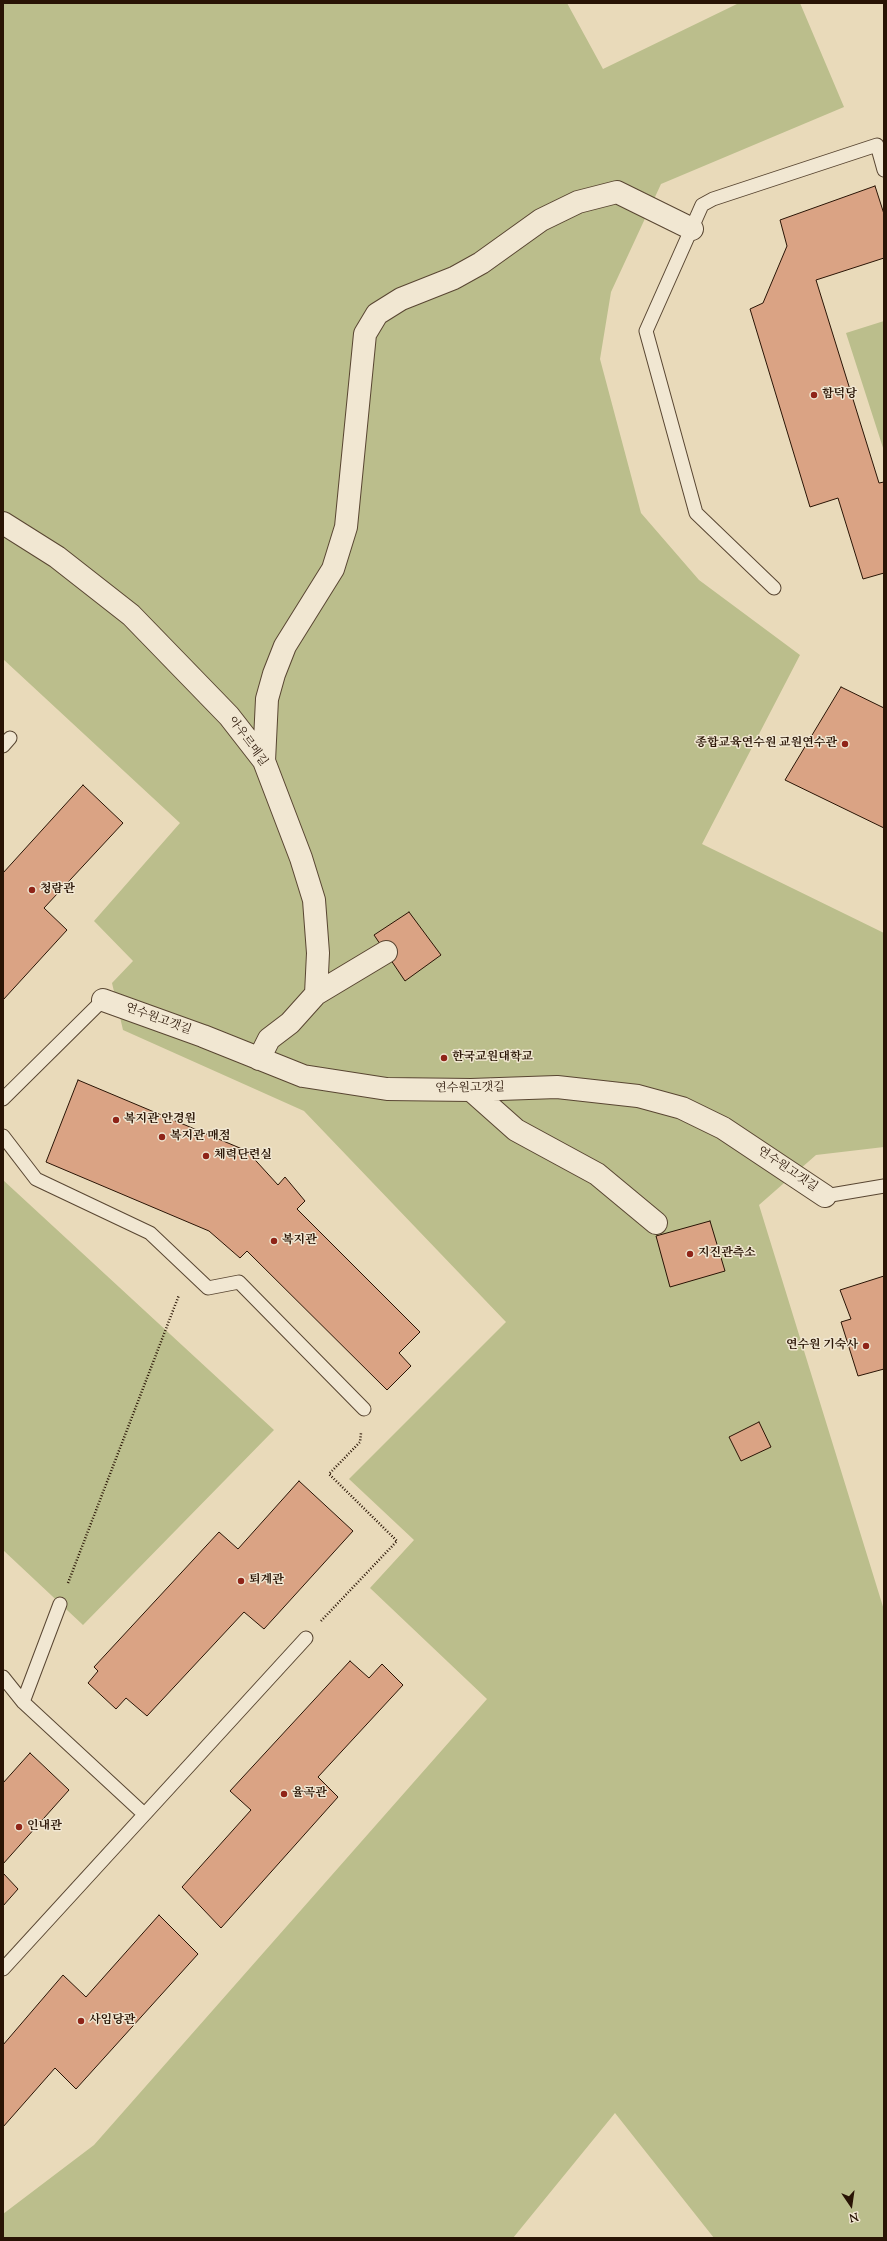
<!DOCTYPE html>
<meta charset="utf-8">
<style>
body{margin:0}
#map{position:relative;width:887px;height:2241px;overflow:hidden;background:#e9daba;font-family:"Sorts Mill Goudy",serif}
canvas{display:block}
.frame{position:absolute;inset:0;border:4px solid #291405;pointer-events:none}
.north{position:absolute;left:831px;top:2185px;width:40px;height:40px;-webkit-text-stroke:3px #f1e7d2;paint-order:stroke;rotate:167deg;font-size:11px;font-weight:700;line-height:16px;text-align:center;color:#291405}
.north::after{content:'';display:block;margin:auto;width:14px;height:18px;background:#291405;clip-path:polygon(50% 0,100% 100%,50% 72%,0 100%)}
</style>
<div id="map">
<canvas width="887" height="2241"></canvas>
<div class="frame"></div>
<div class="north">N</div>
</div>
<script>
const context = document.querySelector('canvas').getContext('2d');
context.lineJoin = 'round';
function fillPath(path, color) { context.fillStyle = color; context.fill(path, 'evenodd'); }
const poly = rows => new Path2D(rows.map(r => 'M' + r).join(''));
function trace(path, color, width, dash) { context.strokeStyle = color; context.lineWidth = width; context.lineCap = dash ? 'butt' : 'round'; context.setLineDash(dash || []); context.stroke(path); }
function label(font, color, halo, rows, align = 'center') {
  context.font = font + ' "Sorts Mill Goudy","Noto Serif KR",serif'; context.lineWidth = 3; context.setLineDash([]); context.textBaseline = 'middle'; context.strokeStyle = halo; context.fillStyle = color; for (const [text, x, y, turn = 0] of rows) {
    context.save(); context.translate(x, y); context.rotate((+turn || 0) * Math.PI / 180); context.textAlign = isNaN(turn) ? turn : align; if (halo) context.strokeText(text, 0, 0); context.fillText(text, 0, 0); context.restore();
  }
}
fillPath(poly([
 [3,3,567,3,603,69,739,3,800,3,844,107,661,184,611,292,600,359,641,513,699,580,800,655,702,844,884,933,884,1147,816,1155,759,1205,884,1610,884,2238,714,2238,615,2113,513,2238,3,2238,3,2214,94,2145,487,1699,370,1588,414,1540,349,1479,506,1322,304,1111,123,1030,112,983,133,961,94,921,180,823,3,659],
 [884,321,884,451,846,333],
 [3,1180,274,1430,83,1625,3,1550]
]), '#bbbe8c');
const building = poly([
 [875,186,884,214,884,258,816,280,879,483,884,482,884,573,863,579,838,498,810,507,750,309,763,303,787,246,780,220,875,186],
 [841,687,884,708,884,828,785,780,841,687],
 [83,785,123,823,44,908,67,930,3,1000,3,873,83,785],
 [409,912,441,955,405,981,374,935,409,912],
 [78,1080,247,1151,278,1185,285,1177,305,1201,297,1209,420,1332,399,1353,411,1366,387,1390,247,1251,240,1258,209,1231,46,1162,78,1080],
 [710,1221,725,1271,670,1287,656,1236,710,1221],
 [884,1276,884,1369,858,1376,841,1322,851,1319,840,1290,884,1276],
 [759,1422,771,1447,741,1461,729,1437,759,1422],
 [299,1481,353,1531,264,1629,244,1612,147,1716,126,1698,116,1709,88,1683,98,1671,94,1667,219,1532,238,1549,299,1481],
 [350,1661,369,1678,382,1664,403,1685,318,1777,338,1797,221,1928,182,1887,251,1810,230,1791,350,1661],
 [30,1753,69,1790,3,1864,3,1783,30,1753],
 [3,1873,18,1889,3,1906,3,1873],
 [159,1915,198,1954,76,2089,55,2068,3,2127,3,2045,63,1975,86,1997,159,1915]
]);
fillPath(building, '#daa384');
trace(building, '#291405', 1);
const lane = poly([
 [774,588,696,513,646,331,702,205,713,199,877,145,884,170],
 [3,746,10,738],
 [3,1099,103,1000],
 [3,1136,36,1179,150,1233,208,1288,239,1282,364,1409],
 [825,1196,884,1186],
 [3,1677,23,1702,144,1814],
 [23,1702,60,1604],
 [3,1969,306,1638]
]);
const street = poly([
 [3,523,57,557,131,615,229,716,264,761,301,858,314,900,318,953,316,994,290,1023,269,1039,259,1059],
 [264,761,267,699,274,674,285,646,333,569,346,527,365,334,377,314,401,299,454,278,481,263,541,220,578,202,617,192,692,229],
 [316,994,386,952],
 [103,1000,203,1036,303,1076,387,1089,471,1090,557,1087,638,1096,682,1108,723,1128,825,1196],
 [471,1090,516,1130,597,1174,656,1223]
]);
trace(lane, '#594632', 15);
trace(street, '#594632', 24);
trace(poly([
 [68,1583,179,1295],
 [321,1621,397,1541,329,1474,360,1442,361,1433]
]), '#291405', 2.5, [1, 2]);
trace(lane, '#f1e7d2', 13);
trace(street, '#f1e7d2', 22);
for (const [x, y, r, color] of [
 [814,395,4,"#8f2418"],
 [845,744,4,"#8f2418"],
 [32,890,4,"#8f2418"],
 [444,1058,4,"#8f2418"],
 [116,1120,4,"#8f2418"],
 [162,1137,4,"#8f2418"],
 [206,1156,4,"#8f2418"],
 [274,1241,4,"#8f2418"],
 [690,1254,4,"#8f2418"],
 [866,1346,4,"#8f2418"],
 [241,1581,4,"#8f2418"],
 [284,1794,4,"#8f2418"],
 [19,1827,4,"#8f2418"],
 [81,2021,4,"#8f2418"]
]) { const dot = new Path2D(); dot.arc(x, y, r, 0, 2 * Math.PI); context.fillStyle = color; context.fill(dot); trace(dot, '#f1e7d2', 1.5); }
label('bold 12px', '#291405', '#f1e7d2', [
 ["함덕당",822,395],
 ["종합교육연수원 교원연수관",837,744,"right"],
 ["청람관",40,890],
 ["한국교원대학교",452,1058],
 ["복지관 안경원",124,1120],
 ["복지관 매점",170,1137],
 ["체력단련실",214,1156],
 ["복지관",282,1241],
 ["지진관측소",698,1254],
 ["연수원 기숙사",858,1346,"right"],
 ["퇴계관",249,1581],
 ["율곡관",292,1794],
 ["인내관",27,1827],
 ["사임당관",89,2021]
], 'left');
label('12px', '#291405', '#f1e7d2', [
 ["아우르메길",247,742,54],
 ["연수원고갯길",158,1020,20],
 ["연수원고갯길",470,1089,-1],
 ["연수원고갯길",787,1170,34]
]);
</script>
